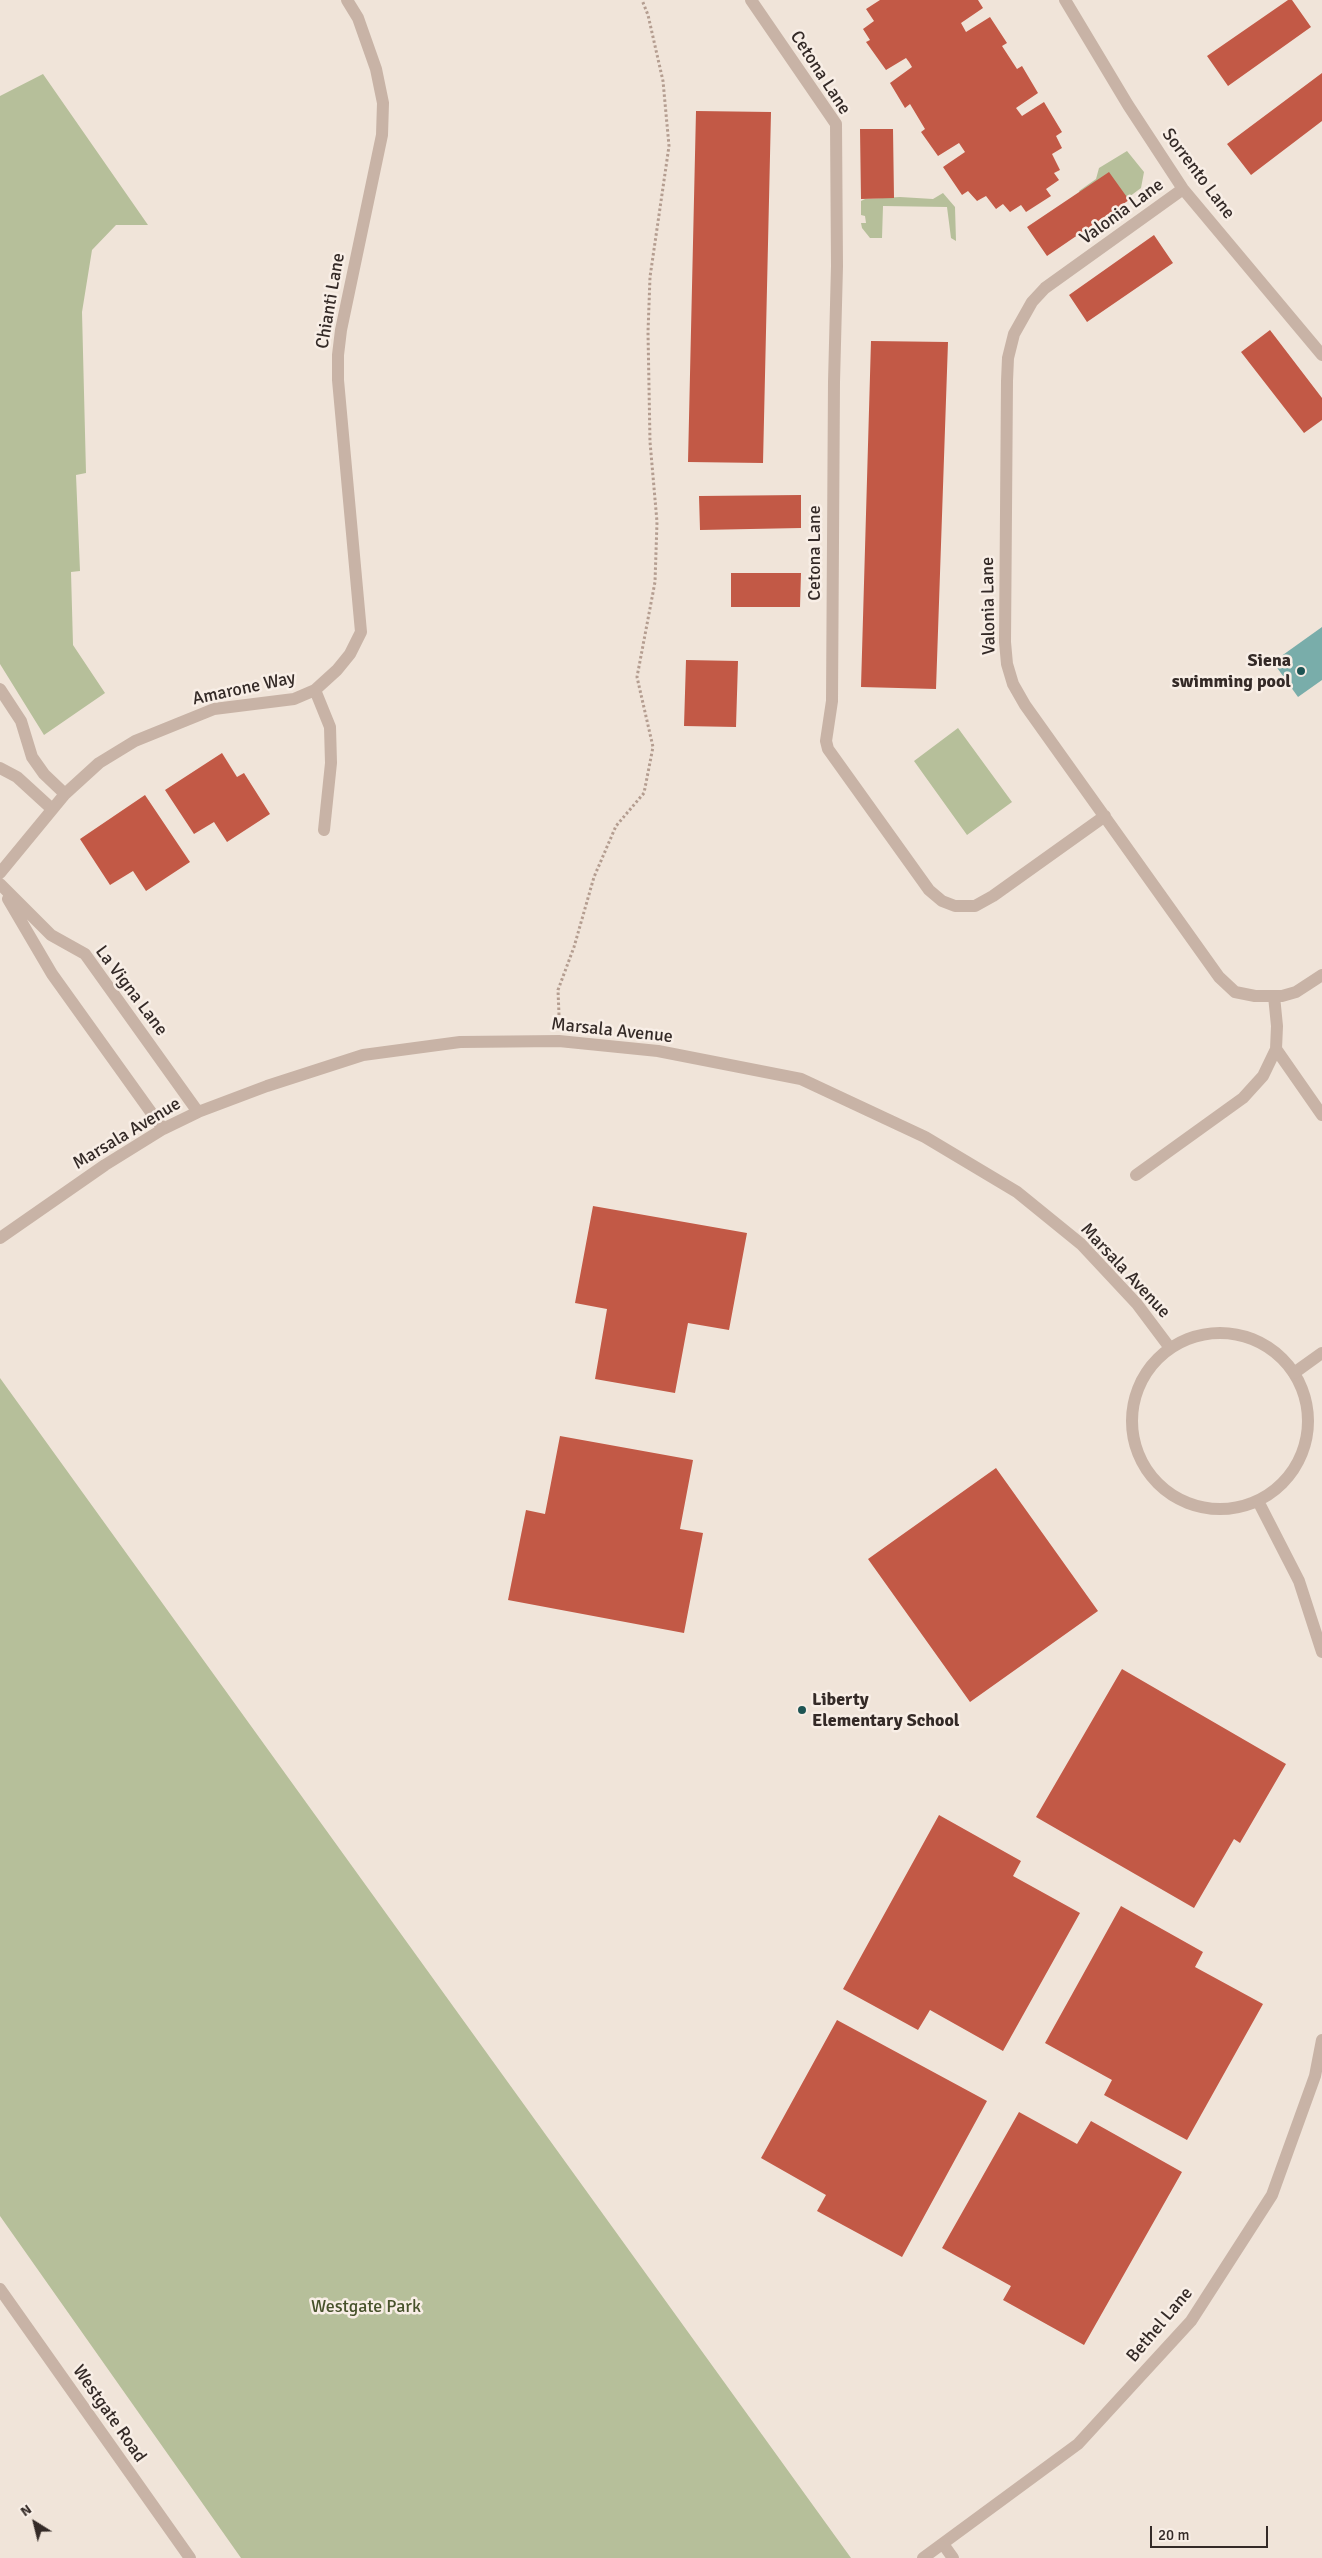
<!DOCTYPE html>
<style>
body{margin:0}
#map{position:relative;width:1322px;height:2558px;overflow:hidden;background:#f0e4d9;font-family:Signika,sans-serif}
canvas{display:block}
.north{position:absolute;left:10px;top:2498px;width:50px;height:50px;-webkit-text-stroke:4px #f8eee6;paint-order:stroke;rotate:324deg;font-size:14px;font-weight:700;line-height:20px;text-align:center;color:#342a27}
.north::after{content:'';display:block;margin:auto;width:18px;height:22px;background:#342a27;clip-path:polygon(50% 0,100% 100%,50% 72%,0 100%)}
.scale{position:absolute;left:1150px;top:2526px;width:118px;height:22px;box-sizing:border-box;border:2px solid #342a27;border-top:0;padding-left:6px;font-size:15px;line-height:18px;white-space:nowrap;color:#342a27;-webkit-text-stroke:4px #f8eee6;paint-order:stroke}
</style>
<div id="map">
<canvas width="1322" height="2558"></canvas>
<div class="north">N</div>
<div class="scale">20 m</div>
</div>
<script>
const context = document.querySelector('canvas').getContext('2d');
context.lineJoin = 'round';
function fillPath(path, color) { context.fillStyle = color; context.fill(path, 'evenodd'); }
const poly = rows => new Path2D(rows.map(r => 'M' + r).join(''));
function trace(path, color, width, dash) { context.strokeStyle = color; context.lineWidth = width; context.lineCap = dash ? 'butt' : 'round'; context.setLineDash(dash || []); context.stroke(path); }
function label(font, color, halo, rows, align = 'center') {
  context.font = font + ' Signika,sans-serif'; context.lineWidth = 5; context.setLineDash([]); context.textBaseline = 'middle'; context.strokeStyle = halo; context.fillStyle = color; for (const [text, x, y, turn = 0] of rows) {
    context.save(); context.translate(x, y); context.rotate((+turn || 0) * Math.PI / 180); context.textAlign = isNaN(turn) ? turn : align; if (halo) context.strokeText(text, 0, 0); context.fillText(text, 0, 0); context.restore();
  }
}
fillPath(poly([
 [43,74,148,225,116,225,92,250,82,312,86,473,76,475,80,571,71,572,73,645,105,693,44,735,0,664,0,96],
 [1127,151,1144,172,1141,188,1098,220,1079,191,1096,179,1099,168],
 [943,193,955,207,956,241,951,238,947,207,883,206,882,238,870,238,862,228,861,223,866,223,865,216,861,215,861,201,865,199,900,197,933,199],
 [958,728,1012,802,967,835,914,761],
 [0,1378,851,2558,241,2558,0,2216]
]), '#b6bf9a');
fillPath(poly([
 [1322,627,1322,680,1298,697,1273,662]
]), '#79adaa');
fillPath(poly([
 [880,0,978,0,983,8,961,23,966,32,990,17,1007,43,1002,46,1017,69,1022,66,1038,93,1016,108,1022,116,1044,102,1062,132,1056,136,1062,148,1052,154,1060,170,1054,173,1059,180,1046,189,1051,196,1026,212,1021,205,1010,212,1003,204,996,209,986,196,977,201,968,191,962,195,943,167,965,152,959,143,938,156,921,132,925,129,910,104,905,108,890,83,912,67,909,62,906,58,886,70,866,42,870,40,863,29,874,21,866,9],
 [1288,0,1292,0,1311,27,1228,86,1207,56],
 [1322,73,1322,121,1251,175,1227,144],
 [696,111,771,112,763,463,688,462],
 [860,129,893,129,894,198,861,199],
 [1109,172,1129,200,1047,256,1027,227],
 [1154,235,1173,263,1087,322,1069,295],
 [1270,330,1322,398,1322,420,1304,433,1241,352],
 [871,341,948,342,936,689,861,687],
 [801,495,801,528,700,530,699,496],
 [731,573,801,573,800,607,731,607],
 [686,660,738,661,736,727,684,726],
 [222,753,237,777,244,773,270,814,227,842,214,822,194,834,165,790],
 [145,795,190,862,146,891,133,871,110,885,80,839],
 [593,1206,747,1233,729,1330,688,1323,675,1393,595,1379,607,1309,575,1303],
 [560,1436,693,1460,680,1529,703,1533,684,1633,508,1600,526,1510,545,1514],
 [996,1468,1098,1611,970,1702,868,1559],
 [1122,1669,1286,1764,1240,1843,1234,1839,1194,1908,1036,1817],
 [939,1815,1021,1861,1013,1876,1080,1913,1003,2051,930,2010,918,2030,843,1989],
 [1121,1906,1203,1952,1195,1967,1263,2004,1187,2140,1104,2095,1112,2080,1045,2043],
 [837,2020,987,2101,902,2257,817,2211,826,2195,761,2158],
 [1019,2112,1077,2144,1091,2121,1182,2172,1084,2345,1003,2300,1011,2286,942,2248]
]), '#c25946');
trace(poly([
 [559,1015,558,990,574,947,594,877,616,826,644,793,653,747,637,677,655,582,657,522,650,442,648,332,650,277,669,146,663,81,648,15,642,0]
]), '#b49d90', 3, [2.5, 2.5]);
trace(poly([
 [751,0,836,124,837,266,834,382,832,701,826,741,828,749,929,890,942,901,955,906,975,906,993,896,1105,816],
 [1065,0,1128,105,1183,189,1322,355],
 [1183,189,1045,288,1032,302,1014,334,1008,358,1007,381,1005,642,1007,664,1013,684,1025,705,1219,977,1235,992,1255,996,1282,996,1296,992,1322,975],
 [0,689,21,721,32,757,44,774,65,794],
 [315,690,330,727,331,763,324,830],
 [0,768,17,777,52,809],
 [0,873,65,794,99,763,135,741,214,709,294,699,315,690,337,670,350,654,361,632,338,380,338,355,341,330,382,135,383,103,376,69,358,18,347,0],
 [0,884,51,935,85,954,198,1112],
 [8,899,52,974,163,1129],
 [1276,1049,1322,1115],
 [1136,1175,1243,1098,1263,1076,1276,1049,1277,1026,1274,996],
 [0,1238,105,1165,163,1129,198,1112,267,1086,363,1055,460,1042,559,1041,658,1051,801,1079,925,1137,1017,1192,1081,1244,1137,1304,1170,1348],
 '1132 1421a88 88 0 1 1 176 0a88 88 0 1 1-176 0Z',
 [1258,1501,1299,1581,1322,1652],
 [0,2289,190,2558],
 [943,2544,953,2558],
 [923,2558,1078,2444,1191,2321,1272,2195,1315,2076,1322,2040]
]), '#c8b3a6', 12);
trace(poly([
 [1294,1373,1322,1353]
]), '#c8b3a6', 12);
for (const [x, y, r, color] of [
 [1301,671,5,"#1e5453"],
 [802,1710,5,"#1e5453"]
]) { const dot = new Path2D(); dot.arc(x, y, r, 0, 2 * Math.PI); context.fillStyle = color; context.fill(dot); trace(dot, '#f8eee6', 2); }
label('18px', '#342a27', '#f8eee6', [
 ["Cetona Lane",820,73,57],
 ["Sorrento Lane",1198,174,53],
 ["Valonia Lane",1122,212,-36],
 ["Chianti Lane",331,301,-80],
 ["Cetona Lane",815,553,-90],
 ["Valonia Lane",989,606,-91],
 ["Amarone Way",244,689,-12],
 ["La Vigna Lane",131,991,53],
 ["Marsala Avenue",612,1031,6],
 ["Marsala Avenue",127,1134,-31],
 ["Marsala Avenue",1125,1271,47],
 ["Bethel Lane",1160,2325,-50],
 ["Westgate Road",109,2414,55]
]);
label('bold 18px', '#342a27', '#f8eee6', [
 ["Siena",1291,661],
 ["swimming pool",1291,682],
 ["Liberty",812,1700,"left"],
 ["Elementary School",812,1721,"left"]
], 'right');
label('18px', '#47522b', '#f8eee6', [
 ["Westgate Park",366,2307]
]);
</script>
